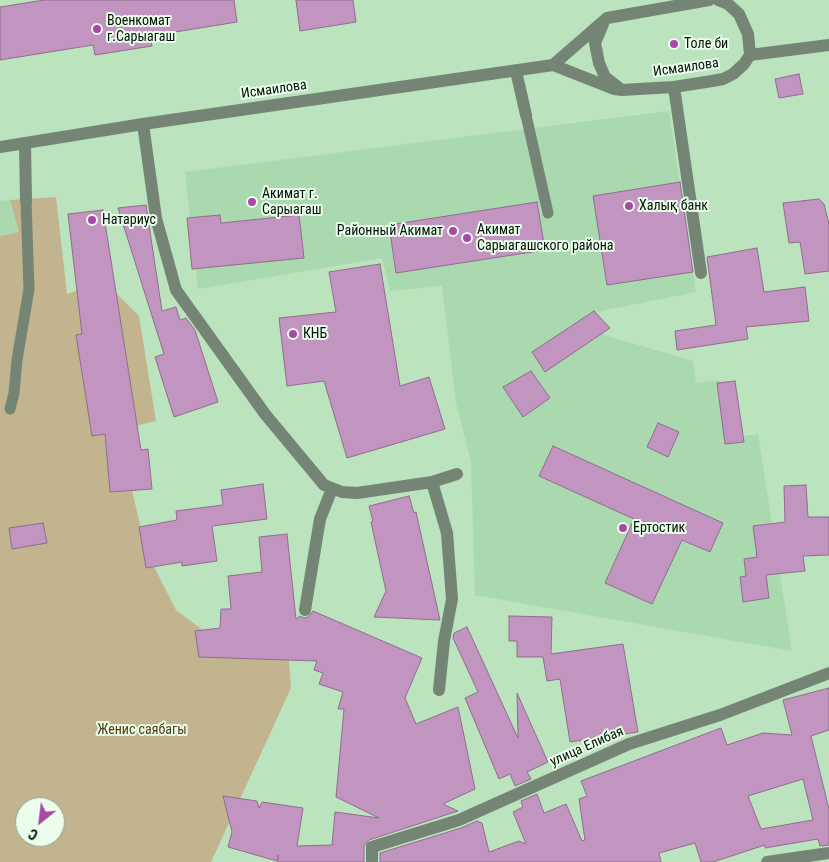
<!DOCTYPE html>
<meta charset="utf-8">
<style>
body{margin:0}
#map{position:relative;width:829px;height:862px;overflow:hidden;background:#bae3be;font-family:"Roboto Condensed",sans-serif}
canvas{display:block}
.north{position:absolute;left:15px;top:797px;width:50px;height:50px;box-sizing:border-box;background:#eafeeb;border:1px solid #8e9f8f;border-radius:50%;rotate:209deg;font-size:14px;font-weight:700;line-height:20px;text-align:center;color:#031005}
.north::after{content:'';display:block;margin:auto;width:18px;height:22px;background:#ab46ab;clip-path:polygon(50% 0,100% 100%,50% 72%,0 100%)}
</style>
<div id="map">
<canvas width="829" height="862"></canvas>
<div class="north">С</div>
</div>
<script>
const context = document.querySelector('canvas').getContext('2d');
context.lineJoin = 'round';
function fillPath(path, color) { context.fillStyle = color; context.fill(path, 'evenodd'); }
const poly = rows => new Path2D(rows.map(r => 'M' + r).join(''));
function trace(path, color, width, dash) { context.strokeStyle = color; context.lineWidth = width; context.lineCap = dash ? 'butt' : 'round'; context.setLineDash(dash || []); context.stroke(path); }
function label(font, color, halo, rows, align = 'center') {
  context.font = font + ' "Roboto Condensed",sans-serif'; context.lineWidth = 4; context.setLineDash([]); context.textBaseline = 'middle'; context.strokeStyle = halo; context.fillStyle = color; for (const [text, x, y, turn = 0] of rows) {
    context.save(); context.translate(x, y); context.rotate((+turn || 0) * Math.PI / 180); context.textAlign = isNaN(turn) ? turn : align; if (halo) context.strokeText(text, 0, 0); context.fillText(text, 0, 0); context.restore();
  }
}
fillPath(poly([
 [669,111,696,292,586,314,597,333,693,361,696,383,719,380,727,438,758,434,792,651,475,595,471,461,456,403,442,286,390,291,382,258,198,289,185,172],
 [10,200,19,232,0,236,0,201]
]), '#aad9af');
fillPath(poly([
 [56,197,67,294,104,281,139,316,156,421,118,430,146,551,176,610,224,646,288,648,291,688,211,862,0,862,0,236,19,232,10,200],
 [25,807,55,807,55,837,25,837]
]), '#c3b490');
const building = poly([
 [44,0,234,0,237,22,150,36,152,46,95,55,93,45,0,60,0,7,44,0],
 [296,0,353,0,356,22,300,31,296,0],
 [799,74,803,94,779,98,775,79,799,74],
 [680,182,693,272,607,285,593,196,680,182],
 [819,199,824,204,829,224,829,271,805,274,800,242,789,243,783,203,819,199],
 [537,202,545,250,396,273,389,225,537,202],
 [146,205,162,311,176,307,180,320,186,318,195,330,218,402,174,417,155,357,164,354,118,208,146,205],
 [103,210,141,450,148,449,152,489,110,492,105,434,92,436,76,335,82,334,68,214,103,210],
 [220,215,221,223,299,215,304,258,192,269,187,218,220,215],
 [757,248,764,292,805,287,809,321,746,327,748,339,677,350,675,331,716,325,707,257,757,248],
 [380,264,400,386,429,377,445,429,347,458,324,381,287,386,279,318,336,312,329,272,380,264],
 [594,311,610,328,545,372,532,352,594,311],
 [531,371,550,398,523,417,503,387,531,371],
 [735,381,744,442,725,444,717,383,735,381],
 [658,423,679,432,668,457,647,447,658,423],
 [553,446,723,523,710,552,682,540,652,604,605,583,634,519,539,476,553,446],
 [263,484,267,519,212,526,217,561,182,566,182,562,146,568,139,527,177,520,176,511,223,505,221,490,263,484],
 [806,485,808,517,829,517,829,555,803,556,805,571,766,575,769,598,743,602,740,577,746,576,744,559,757,557,753,526,785,522,784,486,806,485],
 [409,496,414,513,416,512,440,620,374,617,386,591,371,522,373,521,369,506,409,496],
 [43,523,47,543,12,549,9,528,43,523],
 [287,534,296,619,300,616,304,618,308,617,313,611,422,658,405,698,416,724,458,707,475,789,443,804,458,811,369,840,364,846,364,862,278,862,278,855,277,861,228,847,232,832,223,796,257,801,259,808,262,802,303,808,297,846,332,845,335,812,379,818,336,797,344,709,338,709,343,692,319,684,323,673,314,670,317,661,199,657,195,631,220,628,221,609,231,609,228,576,262,572,259,537,287,534],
 [509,616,552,617,551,654,623,644,638,732,570,742,560,679,547,681,543,657,517,657,517,641,509,641,509,616],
 [467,627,518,738,517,693,548,762,527,772,531,779,515,786,510,774,499,779,465,698,478,692,453,638,454,633,467,627],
 [829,688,829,730,811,736,829,809,829,845,820,846,818,839,765,848,765,845,713,862,701,862,695,843,659,853,661,862,380,862,380,853,461,828,477,821,482,823,489,852,519,841,526,844,513,812,523,807,521,801,537,794,544,813,566,804,582,841,585,840,579,799,587,796,581,781,721,728,727,745,763,733,792,735,783,700,829,688],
 [803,779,813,820,761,829,748,796,803,779]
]);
fillPath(building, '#c294c0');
trace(building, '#906d8e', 1);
trace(poly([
 [526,115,548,213],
 [10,409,14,393,17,360,29,289,26,201]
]), '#748475', 11);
trace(poly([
 [750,55,829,45],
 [516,71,526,115],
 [674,87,701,273],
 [143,124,156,218,176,290,265,414,324,485,342,492,357,493,432,482,457,474],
 [25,143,26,201],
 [432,482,447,533,452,599,444,641,439,690],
 [305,610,320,519,332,489],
 [372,862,372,847,459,820,629,744,720,715,829,673],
 [767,862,829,853]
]), '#748475', 12);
trace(poly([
 [603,24,595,43,599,63,605,77,618,87],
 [553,65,607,18,709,0],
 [0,147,143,124,553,65,614,89,622,90,674,87,712,81,723,79,733,74,744,64,750,55,748,34,739,14,728,4,718,0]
]), '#748475', 12);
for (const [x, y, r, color] of [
 [97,29,5,"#ab46ab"],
 [674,44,5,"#ab46ab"],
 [252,202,5,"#ab46ab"],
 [629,206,5,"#ab46ab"],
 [92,220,5,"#ab46ab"],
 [453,231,5,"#ab46ab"],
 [467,238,5,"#ab46ab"],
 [293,334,5,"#ab46ab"],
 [623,528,5,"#ab46ab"]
]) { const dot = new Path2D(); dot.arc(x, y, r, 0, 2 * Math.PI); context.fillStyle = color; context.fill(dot); trace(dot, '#eafeeb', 2); }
label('14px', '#031005', '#eafeeb', [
 ["Военкомат",107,21],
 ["г.Сарыагаш",107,37],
 ["Толе би",684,44],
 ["Акимат г.",262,194],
 ["Сарыагаш",262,210],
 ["Халық банк",639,206],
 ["Натариус",102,220],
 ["Акимат",477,230],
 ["Сарыагашского района",477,246],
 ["Районный Акимат",443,231,"right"],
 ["КНБ",303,334],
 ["Ертостик",633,528]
], 'left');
label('14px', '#031005', '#eafeeb', [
 ["Исмаилова",686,68,-8],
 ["Исмаилова",274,90,-8],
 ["улица Елибая",587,747,-24]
]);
label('14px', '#4e3c0d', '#eafeeb', [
 ["Женис саябагы",142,730]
]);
</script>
